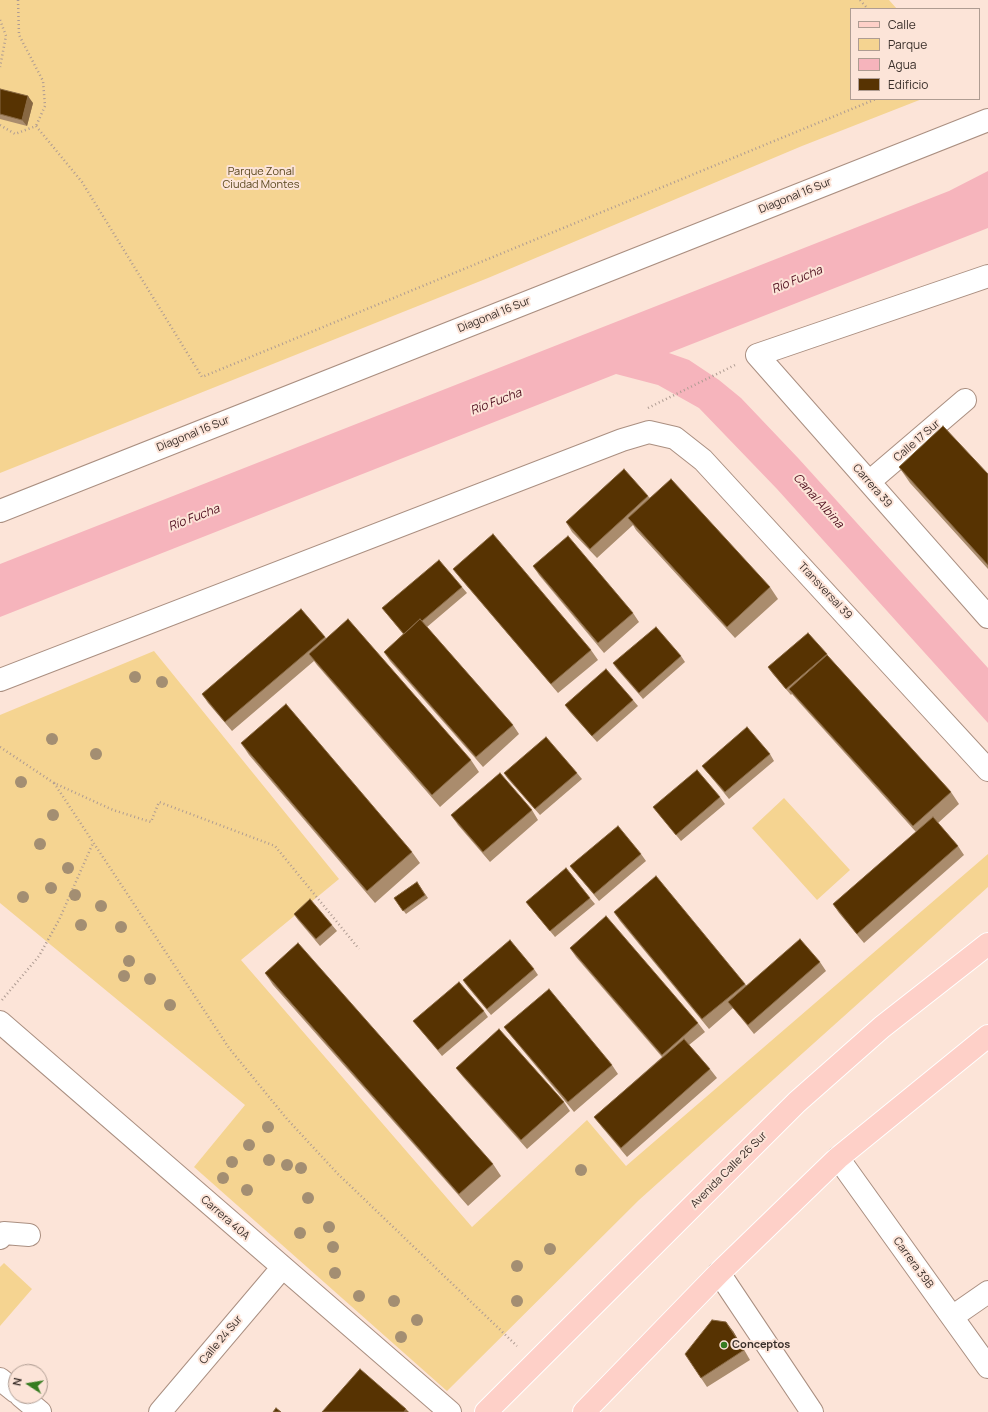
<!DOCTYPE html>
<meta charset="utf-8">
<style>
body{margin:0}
#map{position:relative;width:988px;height:1412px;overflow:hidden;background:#fce4d8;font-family:Manrope,sans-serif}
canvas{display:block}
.legend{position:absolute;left:850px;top:8px;width:130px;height:92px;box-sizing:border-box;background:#fce4d8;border:1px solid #ae9c92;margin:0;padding:5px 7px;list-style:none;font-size:12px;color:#3a2f2a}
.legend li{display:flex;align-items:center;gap:8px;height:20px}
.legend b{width:20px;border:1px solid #ae9c92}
.north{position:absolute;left:8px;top:1364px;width:40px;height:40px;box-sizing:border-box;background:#fce4d8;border:1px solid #ae9c92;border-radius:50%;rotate:282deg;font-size:11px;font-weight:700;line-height:16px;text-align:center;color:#3a2f2a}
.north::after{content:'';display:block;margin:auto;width:14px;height:18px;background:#367c20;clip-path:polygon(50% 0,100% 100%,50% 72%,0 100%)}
</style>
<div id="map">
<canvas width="988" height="1412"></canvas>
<ul class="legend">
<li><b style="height:5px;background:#fed0c8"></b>Calle</li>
<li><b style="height:11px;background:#f5d491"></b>Parque</li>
<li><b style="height:11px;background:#f6b4bc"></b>Agua</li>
<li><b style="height:11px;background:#573302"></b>Edificio</li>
</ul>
<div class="north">N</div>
</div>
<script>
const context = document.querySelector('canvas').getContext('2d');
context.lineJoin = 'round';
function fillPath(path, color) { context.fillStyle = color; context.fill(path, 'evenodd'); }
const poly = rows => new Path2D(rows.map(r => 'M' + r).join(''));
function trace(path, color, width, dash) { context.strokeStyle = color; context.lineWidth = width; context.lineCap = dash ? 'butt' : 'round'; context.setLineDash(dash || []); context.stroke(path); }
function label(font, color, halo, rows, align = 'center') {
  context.font = font + ' Manrope,sans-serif'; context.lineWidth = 4; context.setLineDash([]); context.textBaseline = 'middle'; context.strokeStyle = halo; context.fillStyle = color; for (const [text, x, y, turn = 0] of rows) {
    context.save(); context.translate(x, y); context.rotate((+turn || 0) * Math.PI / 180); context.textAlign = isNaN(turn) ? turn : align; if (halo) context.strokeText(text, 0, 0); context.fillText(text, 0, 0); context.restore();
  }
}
fillPath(poly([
 [0,0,889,0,897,9,851,9,851,99,922,99,802,146,488,278,0,473],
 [154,651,339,879,241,960,472,1227,587,1120,626,1166,988,854,988,887,639,1200,447,1391,194,1167,245,1105,0,903,0,715],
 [784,798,850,870,817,900,752,828],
 [4,1263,32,1289,0,1326,0,1267]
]), '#f5d491');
fillPath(poly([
 [988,171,988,228,669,353,689,360,719,380,741,398,799,459,988,668,988,723,777,489,699,408,658,385,616,374,0,617,0,564,949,191]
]), '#f6b4bc');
const minor = poly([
 [988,276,757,355,988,617],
 [869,482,965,400],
 [0,511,988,120],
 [0,680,622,440,649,432,675,438,703,460,988,770],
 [0,1022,450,1412],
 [838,1158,988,1367],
 [0,1238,4,1233,29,1235],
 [719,1273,812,1412],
 [952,1317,988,1292],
 [0,1379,16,1392],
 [21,1396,40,1412],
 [160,1412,282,1268]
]);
const major = poly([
 [486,1412,797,1102,882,1027,988,944],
 [584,1412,719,1273,838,1158,988,1036]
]);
trace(minor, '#aa8f81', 24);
trace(major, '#fff', 24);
trace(poly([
 [18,0,19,35,43,81,45,106,36,126],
 [860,0,868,9],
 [0,20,6,36,0,67],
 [0,125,15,134,36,126,82,182,202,377,876,99],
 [648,408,737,364],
 [0,747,54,783,113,810,151,822,159,802,275,846,359,949],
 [54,783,229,1048,287,1119,337,1173,517,1346],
 [2,1000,39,956,59,920,93,843]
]), '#ae9b92', 2.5, [1, 3]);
trace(minor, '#fff', 22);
trace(major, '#fed0c8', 22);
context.fillStyle = '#a38e72';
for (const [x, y] of [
 [135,677],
 [162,682],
 [52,739],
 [96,754],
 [21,782],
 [53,815],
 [40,844],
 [68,868],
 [51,888],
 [75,895],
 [23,897],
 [101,906],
 [81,925],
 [121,927],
 [129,961],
 [124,976],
 [150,979],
 [170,1005],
 [268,1127],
 [249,1145],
 [269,1160],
 [232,1162],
 [287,1165],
 [301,1168],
 [581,1170],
 [223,1178],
 [247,1190],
 [308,1198],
 [329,1227],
 [300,1233],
 [333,1247],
 [550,1249],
 [517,1266],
 [335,1273],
 [359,1296],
 [394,1301],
 [517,1301],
 [417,1320],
 [401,1337]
]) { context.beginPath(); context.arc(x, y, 6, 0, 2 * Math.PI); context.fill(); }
fillPath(poly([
 [0,89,33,103,27,126,0,119],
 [899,467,988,474,988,569,910,483],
 [648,496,650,498,770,587,778,599,735,638,636,530,633,525,597,558,572,532,566,522],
 [533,566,633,613,639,622,604,653,539,575],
 [453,569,591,650,598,660,558,693,460,578],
 [462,587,467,593,427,627,513,725,519,734,483,767,390,661,384,652,403,634,387,614,382,608],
 [301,609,326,638,471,760,479,772,440,807,317,665,314,661,232,731,208,703,202,694],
 [808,633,827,655,951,792,959,804,938,823,958,846,964,855,864,943,839,913,833,904,916,832,798,701,792,694,791,695,772,673,768,667],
 [681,656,685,662,643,699,617,669,613,663],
 [633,700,638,706,597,742,570,712,565,705],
 [241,743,412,852,420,863,375,903,249,755],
 [770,754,774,761,729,799,707,772,702,766],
 [504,773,577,773,582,779,540,815,508,779],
 [720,797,725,804,681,841,658,813,653,807],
 [532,810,538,820,490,862,458,825,451,815],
 [641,854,646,861,599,901,575,872,570,866],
 [417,882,428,898,406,914,394,898],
 [590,898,595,904,555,937,531,908,526,902],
 [614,912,745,984,747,986,820,962,826,971,754,1034,733,1008,709,1029,620,921],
 [294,914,332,925,337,931,320,946,298,920],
 [570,948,698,1023,705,1032,689,1045,710,1069,717,1078,627,1157,601,1126,594,1117,662,1057,576,957],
 [534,969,538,975,491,1015,467,986,463,980],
 [265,973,493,1164,501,1176,468,1206,273,985],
 [484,1011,488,1017,442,1056,418,1027,413,1021],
 [504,1027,612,1065,618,1074,574,1112,511,1036],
 [456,1068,564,1102,570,1111,527,1149,463,1077],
 [733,1331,750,1360,707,1387,701,1378]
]), '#aa8c6d');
fillPath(poly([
 [28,96,33,103,27,126,22,120],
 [726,1322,733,1331,750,1360,744,1350],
 [406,1409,409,1412,404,1412]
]), '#886842');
const building = poly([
 [0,89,28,96,22,120,0,114,0,89],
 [943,426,988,474,988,565,899,467,943,426],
 [624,469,648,496,590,549,566,522,624,469],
 [671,479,770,587,727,627,628,518,671,479],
 [493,534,591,650,551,684,453,569,493,534],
 [568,536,633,613,598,643,533,566,568,536],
 [439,560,462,587,422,621,420,619,404,634,382,608,439,560],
 [301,609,325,637,225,722,202,694,301,609],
 [348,619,471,760,432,795,309,654,348,619],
 [420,619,513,725,476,757,384,652,420,619],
 [656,627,681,656,639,693,613,663,656,627],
 [808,633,827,654,786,689,768,667,808,633],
 [827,655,951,792,913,826,789,689,827,655],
 [606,669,633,700,592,736,565,705,606,669],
 [286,704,412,852,367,891,241,743,286,704],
 [747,727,770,754,725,792,702,766,747,727],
 [546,737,577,773,535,809,504,773,546,737],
 [697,770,720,797,676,835,653,807,697,770],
 [500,773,532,810,483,852,451,815,500,773],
 [933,817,958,846,857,934,833,904,933,817],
 [618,826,641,854,594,894,570,866,618,826],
 [566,868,590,898,550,931,526,902,566,868],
 [656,876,745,984,702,1019,614,912,656,876],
 [417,882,425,895,403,911,394,898,417,882],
 [310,899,332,925,316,939,294,914,310,899],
 [606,916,698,1023,662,1055,570,948,606,916],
 [800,939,820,962,748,1025,728,1002,800,939],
 [510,940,534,969,487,1009,463,980,510,940],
 [298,943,493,1164,459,1194,265,973,298,943],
 [459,982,484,1011,438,1050,413,1021,459,982],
 [549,989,612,1065,568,1102,504,1027,549,989],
 [499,1029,564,1102,521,1140,456,1068,499,1029],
 [684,1039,710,1069,621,1148,594,1117,684,1039],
 [712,1320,726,1322,744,1350,701,1378,685,1354,712,1320],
 [360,1369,406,1409,404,1412,322,1412,360,1369],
 [276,1408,281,1412,273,1412,276,1408]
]);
fillPath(building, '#573302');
trace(building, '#886842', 1);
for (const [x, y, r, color] of [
 [724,1345,4,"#367c20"]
]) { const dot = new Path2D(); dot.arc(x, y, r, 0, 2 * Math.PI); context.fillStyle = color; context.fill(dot); trace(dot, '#fce4d8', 1.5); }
label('11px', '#5b481f', '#fce4d8', [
 ["Parque Zonal",261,172],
 ["Ciudad Montes",261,185]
]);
label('11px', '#3a2f2a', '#fce4d8', [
 ["Diagonal 16 Sur",795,196,-22],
 ["Diagonal 16 Sur",494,315,-22],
 ["Diagonal 16 Sur",193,434,-22],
 ["Calle 17 Sur",917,441,-41],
 ["Carrera 39",872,486,49],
 ["Transversal 39",825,591,47],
 ["Avenida Calle 26 Sur",729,1170,-45],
 ["Carrera 40A",225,1218,41],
 ["Carrera 39B",913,1263,54],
 ["Calle 24 Sur",221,1340,-50]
]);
label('bold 11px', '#3a2f2a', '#fce4d8', [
 ["Conceptos",732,1345]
], 'left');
label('italic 12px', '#4e0d1d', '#fce4d8', [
 ["Río Fucha",797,280,-23],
 ["Río Fucha",496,402,-21],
 ["Canal Albina",818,501,48],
 ["Río Fucha",194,518,-21]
]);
</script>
